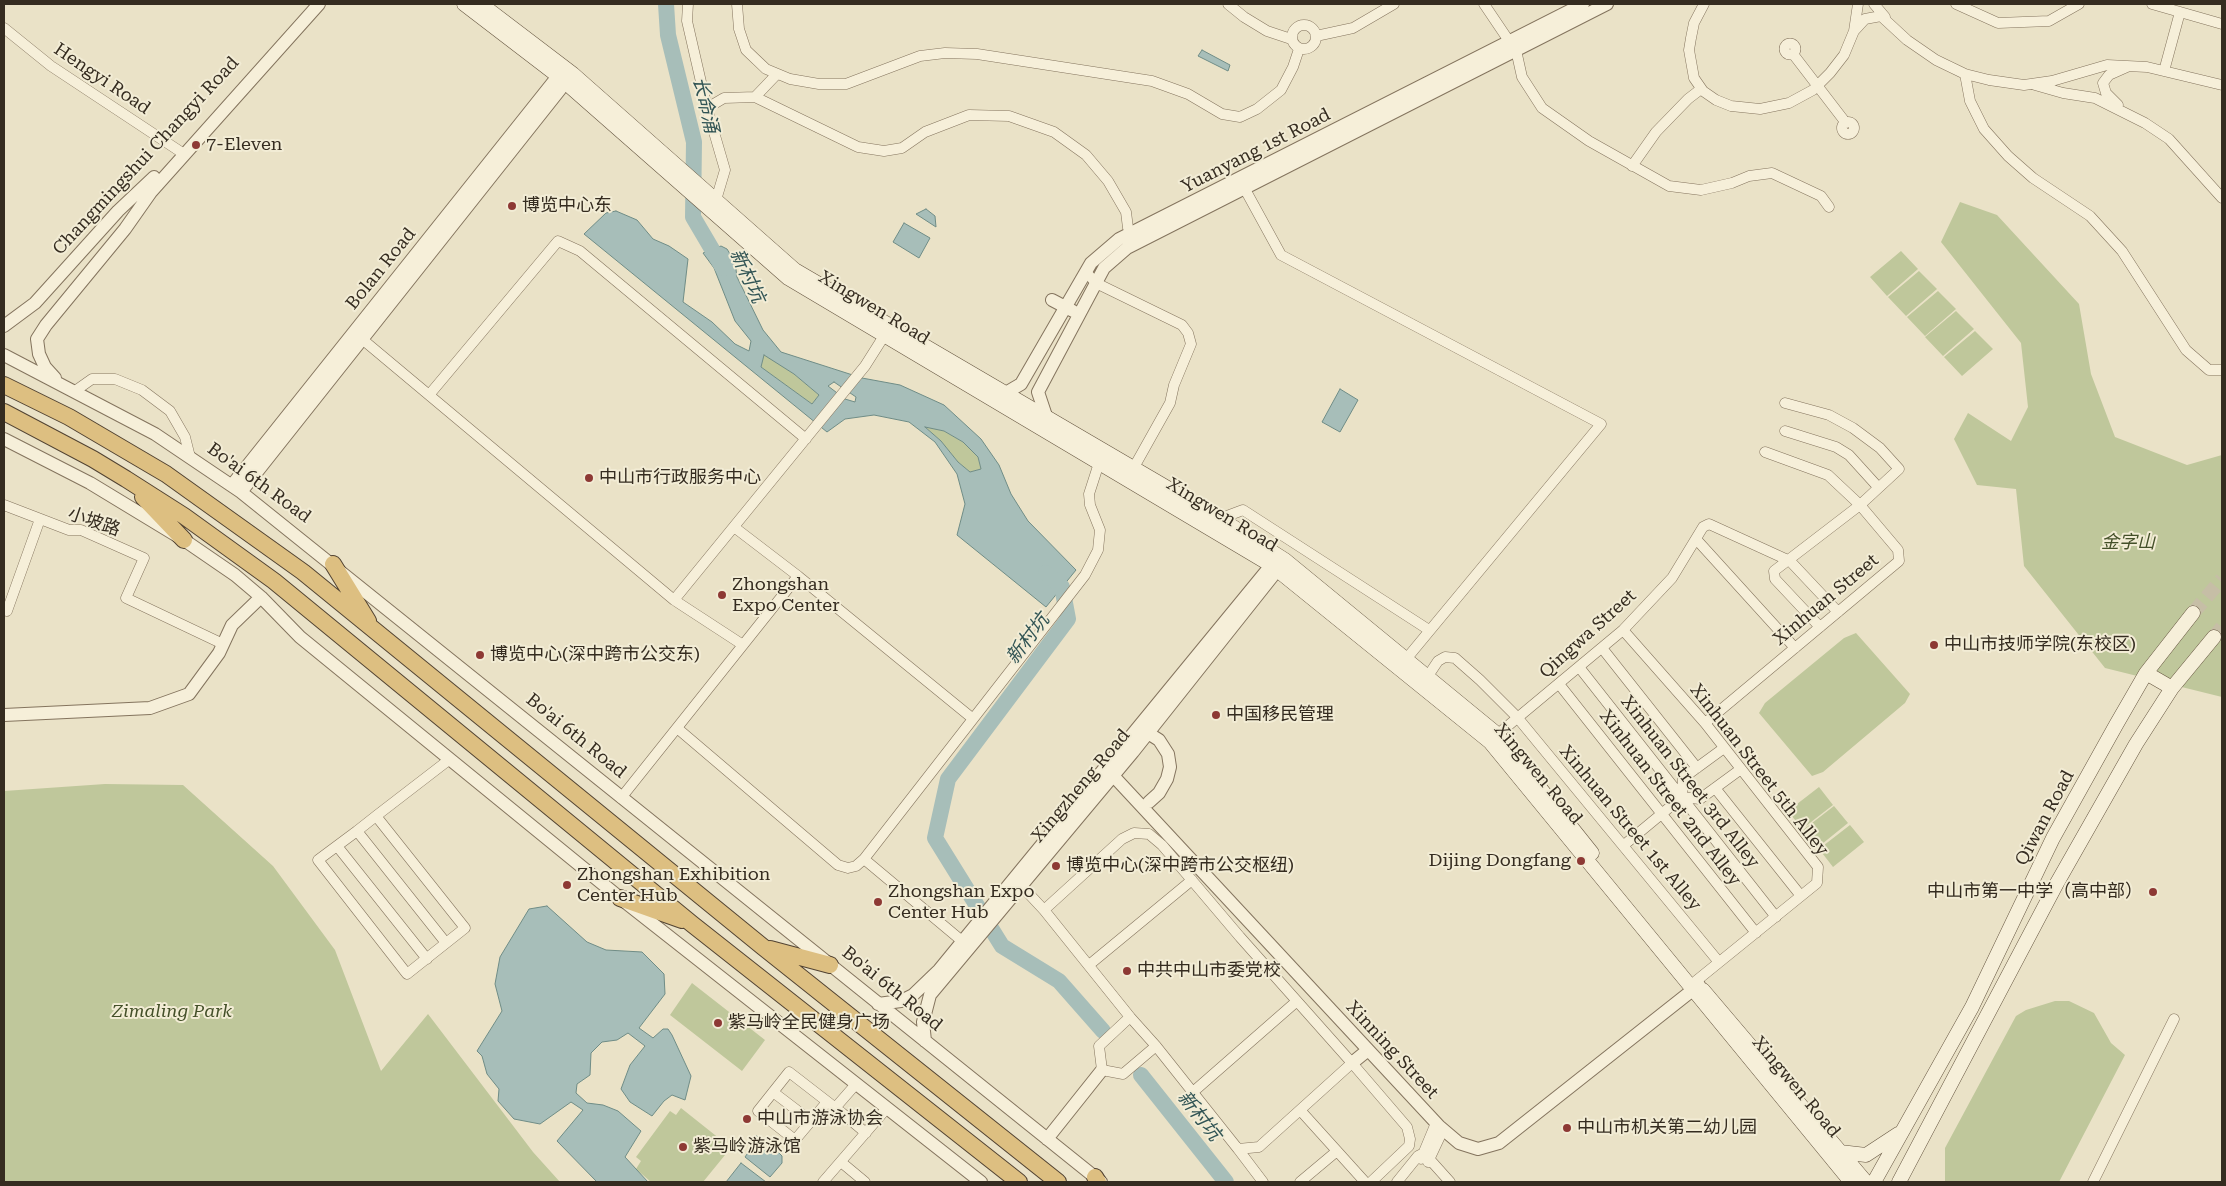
<!DOCTYPE html>
<meta charset="utf-8">
<style>
body{margin:0}
#map{position:relative;width:2226px;height:1186px;overflow:hidden;background:#eae2c7;font-family:"Roboto Serif",serif}
canvas{display:block}
.frame{position:absolute;inset:0;border:5px solid #352c20;pointer-events:none}
</style>
<div id="map">
<canvas width="2226" height="1186"></canvas>
<div class="frame"></div>
</div>
<script>
const context = document.querySelector('canvas').getContext('2d');
context.lineJoin = 'round';
function fillPath(path, color) { context.fillStyle = color; context.fill(path, 'evenodd'); }
const poly = rows => new Path2D(rows.map(r => 'M' + r).join(''));
function trace(path, color, width, dash) { context.strokeStyle = color; context.lineWidth = width; context.lineCap = dash ? 'butt' : 'round'; context.setLineDash(dash || []); context.stroke(path); }
function label(font, color, halo, rows, align = 'center') {
  context.font = font + ' "Roboto Serif","Noto Sans SC",serif'; context.lineWidth = 4; context.setLineDash([]); context.textBaseline = 'middle'; context.strokeStyle = halo; context.fillStyle = color; for (const [text, x, y, turn = 0] of rows) {
    context.save(); context.translate(x, y); context.rotate((+turn || 0) * Math.PI / 180); context.textAlign = isNaN(turn) ? turn : align; if (halo) context.strokeText(text, 0, 0); context.fillText(text, 0, 0); context.restore();
  }
}
fillPath(poly([
 [1960,202,1997,215,2079,304,2091,374,2115,437,2187,465,2222,455,2222,697,2105,668,2024,566,2016,489,1977,485,1954,439,1968,413,2011,441,2028,407,2021,343,1941,242],
 [1901,251,1918,269,1887,296,1870,277],
 [1919,271,1937,289,1906,316,1888,297],
 [1938,291,1956,309,1925,336,1907,317],
 [1956,311,1974,329,1943,356,1925,337],
 [1975,331,1993,349,1962,376,1944,357],
 [764,354,794,374,819,395,812,404,761,367],
 [924,426,944,431,963,442,978,457,981,469,970,472,958,462,941,441],
 [1856,633,1910,694,1905,703,1823,772,1812,776,1759,713,1765,703,1844,638],
 [105,784,183,785,273,866,335,950,381,1071,428,1014,533,1152,560,1182,4,1182,4,791],
 [1819,787,1833,805,1802,829,1788,811],
 [1834,806,1848,823,1817,848,1803,830],
 [1850,825,1864,842,1833,867,1819,849],
 [692,983,765,1040,742,1071,670,1015],
 [2055,1001,2069,1001,2094,1013,2111,1043,2125,1055,2059,1182,1945,1182,1945,1148,2016,1016,2026,1010],
 [681,1108,725,1143,720,1150,725,1155,703,1182,651,1182,636,1169,641,1161,636,1157,670,1111,676,1115]
]), '#bfc79b');
const water = poly([
 [1202,50,1230,65,1228,71,1198,56,1202,50],
 [926,209,935,216,936,227,916,214,926,209],
 [616,211,637,220,653,239,669,246,688,259,683,302,712,322,735,344,749,351,751,341,735,321,714,268,703,253,721,246,727,249,735,262,737,277,763,330,781,352,862,378,900,385,944,405,981,439,999,465,1011,494,1028,521,1076,570,1046,607,957,535,965,504,957,474,935,442,909,422,874,415,845,419,827,432,584,234,606,213,616,211],
 [764,355,794,374,819,395,812,404,761,367,764,355],
 [834,382,856,397,855,402,845,399,828,386,834,382],
 [925,427,944,431,963,442,978,457,981,469,970,472,958,462,941,441,925,427],
 [904,223,930,238,919,258,893,242,904,223],
 [1340,389,1358,400,1340,432,1322,422,1340,389],
 [547,906,587,942,606,950,642,952,664,974,665,994,639,1028,653,1038,663,1029,668,1029,672,1035,691,1076,685,1100,672,1095,664,1101,652,1116,630,1102,621,1089,630,1065,645,1046,628,1033,617,1040,602,1042,591,1053,590,1075,577,1084,576,1093,587,1103,603,1105,618,1111,641,1131,625,1157,648,1182,597,1182,557,1141,583,1110,571,1102,540,1124,514,1119,498,1101,499,1089,487,1074,482,1056,477,1051,502,1011,495,984,500,957,529,909,547,906],
 [756,1136,761,1138,762,1145,769,1151,777,1151,782,1156,782,1163,770,1177,745,1157,752,1147,752,1139,756,1136],
 [741,1163,766,1182,726,1182,741,1163]
]);
fillPath(water, '#a7beb9');
trace(water, '#6f8c86', 1);
trace(poly([
 [666,4,668,35,694,142,693,217,723,268],
 [1046,573,1062,587,1068,619,948,779,935,838,1002,946,1059,981,1103,1031],
 [1141,1075,1226,1182]
]), '#a7beb9', 16);
trace(poly([
 [2193,613,2222,579],
 [2214,637,2222,627]
]), '#c6bea6', 14, [14, 7]);
const minor = poly([
 [688,4,687,21,707,108,725,170,716,200],
 [737,4,739,29,746,50,766,69,790,79,819,84,846,84,920,56,945,53,977,54,1152,81,1188,94,1222,114,1240,117,1257,109,1281,90,1293,67,1299,49],
 [1228,4,1244,17,1267,31,1291,39],
 [1484,4,1509,41],
 [1704,4,1694,23,1691,38,1689,50,1694,78,1703,91,1716,100,1731,106,1760,109,1789,103,1813,90,1830,73,1844,55,1854,31,1858,4],
 [1874,4,1885,17],
 [1956,4,1998,23,2049,21,2079,4],
 [2152,4,2180,12,2164,71],
 [2180,12,2222,24],
 '1292 37a12 12 0 1 1 24 0a12 12 0 1 1-24 0Z',
 [4,28,51,66,184,154],
 [1854,31,1865,19,1881,16,1907,40,1936,60,1965,74,1989,80,2024,85,2052,81,2107,65,2147,67,2222,85],
 [1316,36,1353,28,1394,4],
 '1784.5 49a5.5 5.5 0 1 1 11 0a5.5 5.5 0 1 1-11 0Z',
 [1516,50,1522,77,1542,108,1589,141,1669,186,1701,190,1732,183,1749,176,1772,173,1821,196,1829,207],
 [1793,54,1846,123],
 [1965,74,1970,101,1984,129,2008,156,2033,178,2090,216,2122,251,2186,350,2209,370,2222,370],
 [2035,85,2063,93,2095,98,2145,123,2169,139,2222,198],
 [755,97,858,147,884,151,902,148,925,132,969,115,1009,116,1054,132,1086,155,1108,181,1126,212,1128,228],
 [2118,105,2106,93,2103,83,2109,75,2127,67],
 [707,108,724,98,755,97,777,74],
 '1842 128a6 6 0 1 1 12 0a6 6 0 1 1-12 0Z',
 [1632,166,1656,132,1688,99,1701,89],
 [1241,182,1281,255,1601,424,1407,658],
 [1086,272,1096,283,1182,325,1188,333,1191,344,1174,385,1170,403,1133,469],
 [362,339,674,600,743,645],
 [75,391,92,379,115,379,142,390,170,411,185,437,190,457],
 [429,395,558,241,580,251,806,439],
 [1785,403,1829,415,1853,428,1880,448,1899,469,1860,505,1774,571,1775,579,1820,627],
 [1785,431,1836,447,1849,455,1878,487],
 [4,505,69,530,81,530,144,558,126,598,223,644],
 [1224,521,1227,516,1243,510,1429,630],
 [734,527,798,576,972,718],
 [1696,539,1795,648],
 [674,600,865,366,884,336],
 [7,611,40,519],
 [1623,630,1705,723,1818,867,1817,883,1696,981],
 [1602,648,1697,768],
 [1579,667,1776,917],
 [1428,676,1438,661,1445,657,1455,658,1480,680,1517,717,1718,961],
 [1559,684,1756,933],
 [1705,723,1899,561,1898,550,1860,505,1828,475,1765,452],
 [677,728,838,865,848,868,856,866,864,859,962,941],
 [1492,739,1623,630,1672,578,1703,527,1709,524,1790,561,1838,612],
 [1715,788,1801,896],
 [1682,797,1683,778,1724,748],
 [621,798,798,576],
 [376,816,465,928,407,974,318,860,357,831,376,816,450,759],
 [357,831,446,943],
 [1624,845,1682,797,1700,799,1741,769],
 [337,846,427,959],
 [864,859,1085,575,1098,550,1100,530,1090,505,1089,494,1099,463],
 [1017,881,1044,910,1130,1017,1099,1046,1102,1070,1123,1074,1156,1046,1238,1149,1259,1147,1352,1063,1240,937,1162,845,1149,834,1134,833,1122,839,1044,910],
 [1089,965,1192,880],
 [1130,1017,1156,1046],
 [1352,1063,1407,1127,1410,1139,1409,1146,1371,1182],
 [773,1092,811,1121],
 [1193,1092,1297,1001],
 [827,1102,795,1140,758,1111,789,1072,842,1113,866,1133],
 [835,1108,856,1084],
 [1300,1110,1365,1182],
 [1238,1149,1263,1182],
 [1421,1159,1436,1123],
 [841,1162,865,1182],
 [1428,1162,1443,1130],
 [823,1182,887,1108],
 [1300,1182,1337,1151],
 [1397,1182,1418,1156,1424,1153,1450,1182],
 [2093,1182,2174,1019]
]);
const tertiary = poly([
 [1052,300,1073,311],
 [4,326,35,303,118,211,154,177],
 [4,355,155,434,241,492,1101,1182],
 [55,378,45,367,39,354,37,339,46,325,125,229,151,192,319,4],
 [1004,394,1021,384,1091,263,1119,239,1583,4],
 [1047,419,1038,392,1104,268,1127,248,1607,4],
 [4,439,90,483,184,540,235,575,261,597,300,637,620,898,981,1182],
 [232,485,558,76],
 [241,492,566,82],
 [4,715,150,708,189,694,219,653,232,625,261,597],
 [1148,733,1159,740,1168,754,1170,767,1167,779,1159,793,1149,802],
 [1106,768,1439,1126,1459,1143,1478,1149,1499,1143,1699,985],
 [878,1004,901,1001,913,995,939,970,1277,558],
 [925,1041,923,1022,930,995,1133,752,1283,563],
 [1352,1063,1368,1050],
 [1047,1139,1102,1070]
]);
const secondary = poly([
 [464,4,558,76,788,278,1271,565,1490,742,1851,1182],
 [481,4,573,74,795,270,1224,521,1285,560,1497,734,1592,853],
 [2146,673,2172,688],
 [1703,990,1866,1182],
 [1840,1152,1866,1155,1898,1134],
 [1874,1182,1972,1007,2053,838,2116,725,2146,673,2193,613],
 [1899,1182,2057,883,2136,744,2172,688,2214,637]
]);
const trunk = poly([
 [4,385,69,417,166,474,303,572,763,947,1058,1182],
 [4,412,93,459,126,479,184,516,274,581,692,924,1019,1182],
 [143,497,184,540],
 [333,564,368,621],
 [620,898,682,920],
 [770,949,830,965],
 [1095,1177,1098,1182]
]);
trace(minor, '#84745e', 11);
trace(tertiary, '#84745e', 14);
trace(secondary, '#665641', 15);
trace(trunk, '#524332', 18);
trace(minor, '#f6efd9', 10);
trace(tertiary, '#f6efd9', 12);
trace(secondary, '#f6efd9', 14);
trace(trunk, '#ddbf81', 16);
for (const [x, y, r, color] of [
 [196,145,5,"#8d3934"],
 [512,206,5,"#8d3934"],
 [589,478,5,"#8d3934"],
 [722,595,5,"#8d3934"],
 [1934,645,5,"#8d3934"],
 [480,655,5,"#8d3934"],
 [1216,715,5,"#8d3934"],
 [1581,861,5,"#8d3934"],
 [1056,866,5,"#8d3934"],
 [567,885,5,"#8d3934"],
 [2153,892,5,"#8d3934"],
 [878,902,5,"#8d3934"],
 [1127,971,5,"#8d3934"],
 [718,1023,5,"#8d3934"],
 [747,1119,5,"#8d3934"],
 [1567,1128,5,"#8d3934"],
 [683,1147,5,"#8d3934"]
]) { const dot = new Path2D(); dot.arc(x, y, r, 0, 2 * Math.PI); context.fillStyle = color; context.fill(dot); trace(dot, '#f2ecd5', 2); }
label('18px', '#352c20', '#f2ecd5', [
 ["Hengyi Road",102,79,34],
 ["Yuanyang 1st Road",1256,151,-27],
 ["Changmingshui Changyi Road",146,156,-47],
 ["Bolan Road",381,269,-51],
 ["Xingwen Road",874,308,31],
 ["Bo'ai 6th Road",259,483,36],
 ["Xingwen Road",1222,515,31],
 ["小坡路",94,522,19],
 ["Xinhuan Street",1826,600,-40],
 ["Qingwa Street",1588,634,-42],
 ["Bo'ai 6th Road",576,736,39],
 ["Xinhuan Street 5th Alley",1759,770,52],
 ["Xingwen Road",1538,774,50],
 ["Xinhuan Street 3rd Alley",1690,782,52],
 ["Xingzheng Road",1081,786,-50],
 ["Xinhuan Street 2nd Alley",1670,798,52],
 ["Qiwan Road",2045,818,-62],
 ["Xinhuan Street 1st Alley",1630,828,50],
 ["Bo'ai 6th Road",892,989,39],
 ["Xinning Street",1392,1050,47],
 ["Xingwen Road",1796,1087,50]
]);
label('18px', '#352c20', '#f2ecd5', [
 ["7-Eleven",206,145],
 ["博览中心东",522,206],
 ["中山市行政服务中心",599,478],
 ["Zhongshan",732,585],
 ["Expo Center",732,606],
 ["中山市技师学院(东校区)",1944,645],
 ["博览中心(深中跨市公交东)",490,655],
 ["中国移民管理",1226,715],
 ["Dijing Dongfang",1571,861,"right"],
 ["博览中心(深中跨市公交枢纽)",1066,866],
 ["Zhongshan Exhibition",577,875],
 ["Center Hub",577,896],
 ["Zhongshan Expo",888,892],
 ["Center Hub",888,913],
 ["中山市第一中学（高中部）",2143,892,"right"],
 ["中共中山市委党校",1137,971],
 ["紫马岭全民健身广场",728,1023],
 ["中山市游泳协会",757,1119],
 ["中山市机关第二幼儿园",1577,1128],
 ["紫马岭游泳馆",693,1147]
], 'left');
label('italic 18px', '#445029', '#f2ecd5', [
 ["金字山",2128,543],
 ["Zimaling Park",172,1012]
]);
label('italic 19px', '#315454', '#f2ecd5', [
 ["长命涌",705,105,77],
 ["新村坑",747,276,65],
 ["新村坑",1028,639,-53],
 ["新村坑",1199,1116,52]
]);
</script>
